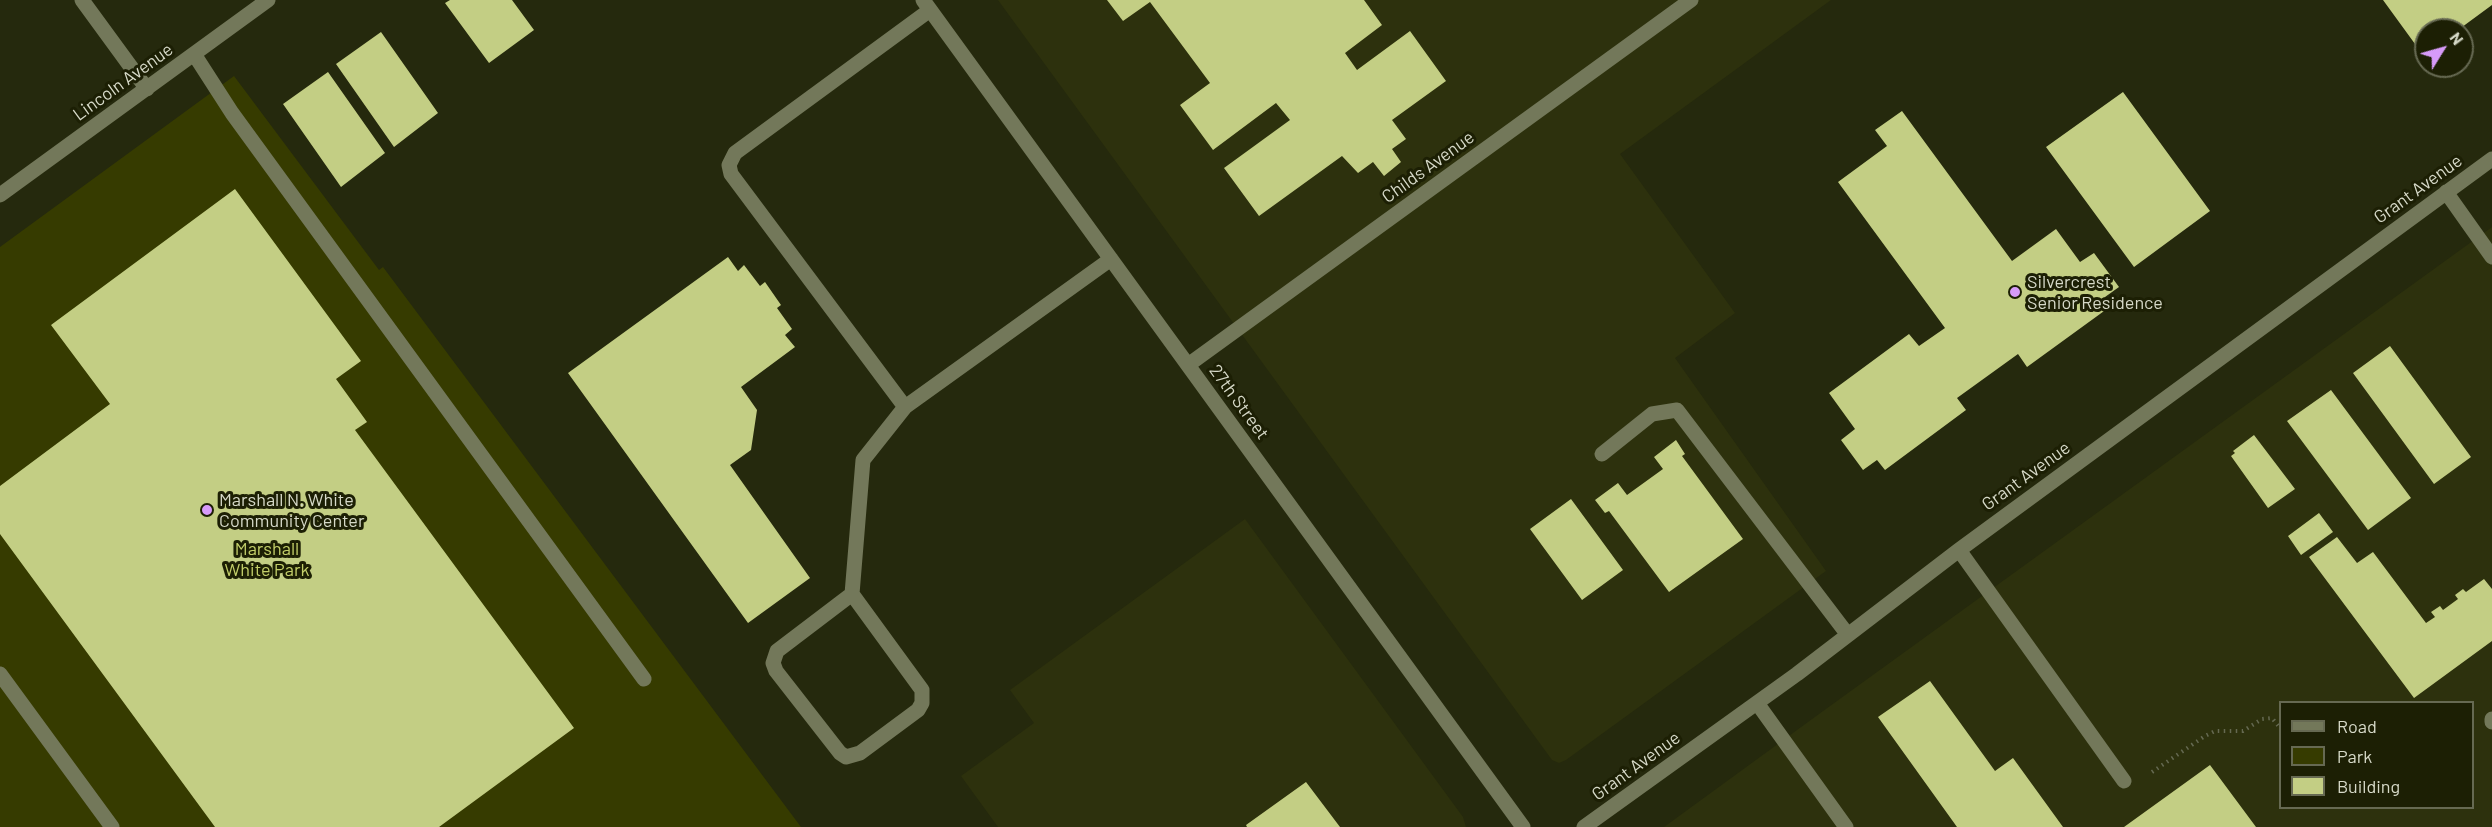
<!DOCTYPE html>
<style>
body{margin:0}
#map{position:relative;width:2492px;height:827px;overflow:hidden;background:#25290d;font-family:Barlow,sans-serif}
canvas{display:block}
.legend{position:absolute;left:2279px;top:701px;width:195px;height:108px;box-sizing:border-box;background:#1c1f04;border:2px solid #666952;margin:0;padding:8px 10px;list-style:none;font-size:18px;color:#d6d9c8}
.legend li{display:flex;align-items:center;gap:12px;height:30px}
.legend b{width:30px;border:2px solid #666952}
.north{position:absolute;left:2414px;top:18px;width:60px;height:60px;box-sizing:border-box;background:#1c1f04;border:2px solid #666952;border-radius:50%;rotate:53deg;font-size:16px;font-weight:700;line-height:24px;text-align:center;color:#d6d9c8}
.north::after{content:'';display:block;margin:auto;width:21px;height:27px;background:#d79bf9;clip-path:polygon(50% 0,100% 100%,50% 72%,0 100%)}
</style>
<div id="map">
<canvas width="2492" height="827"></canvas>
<ul class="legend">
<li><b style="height:8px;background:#73785a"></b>Road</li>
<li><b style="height:16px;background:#363b00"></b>Park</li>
<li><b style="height:16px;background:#c3ce84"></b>Building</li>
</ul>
<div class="north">N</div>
</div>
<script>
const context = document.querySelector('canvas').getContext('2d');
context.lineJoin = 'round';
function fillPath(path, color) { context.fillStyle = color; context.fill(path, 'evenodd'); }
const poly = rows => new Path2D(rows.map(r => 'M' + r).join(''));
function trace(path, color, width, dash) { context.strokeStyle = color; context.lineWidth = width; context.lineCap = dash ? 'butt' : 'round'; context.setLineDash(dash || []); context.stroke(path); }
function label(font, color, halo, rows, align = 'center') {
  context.font = font + ' Barlow,sans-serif'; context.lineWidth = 6; context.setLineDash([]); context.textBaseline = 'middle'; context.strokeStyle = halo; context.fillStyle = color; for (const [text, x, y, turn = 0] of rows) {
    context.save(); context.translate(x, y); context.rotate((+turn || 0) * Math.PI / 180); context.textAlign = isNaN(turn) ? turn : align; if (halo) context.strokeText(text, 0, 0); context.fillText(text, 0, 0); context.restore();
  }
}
fillPath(poly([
 [998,0,1831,0,1620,154,1735,313,1675,358,1826,571,1566,760,1559,763,1552,760],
 [2492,227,2492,827,1664,827,1819,714],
 [2280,702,2472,702,2472,808,2280,808],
 [1245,519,1463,817,1466,827,998,827,961,776,1034,723,1010,690]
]), '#2d310d');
fillPath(poly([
 [234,76,379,270,383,267,801,827,0,827,0,247]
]), '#363b00');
fillPath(poly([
 [450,0,512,0,534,30,489,63,445,3],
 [1107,0,1364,0,1382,25,1345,53,1357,70,1410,31,1446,81,1392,120,1406,139,1392,149,1401,162,1384,176,1373,162,1358,173,1342,156,1259,216,1224,168,1290,120,1276,103,1213,150,1180,105,1210,83,1150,2,1123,21],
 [2383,0,2492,0,2492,5,2458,30,2426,30,2426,54,2423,55],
 [381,32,438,113,394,147,336,64],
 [328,72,385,153,341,187,283,104],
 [2123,92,2210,211,2134,267,2046,147],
 [1902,111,2012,261,2056,229,2080,262,2094,253,2119,287,2105,297,2111,306,2027,367,2018,354,1957,398,1966,410,1885,470,1877,460,1863,470,1841,440,1855,429,1829,393,1909,334,1919,346,1945,328,1838,182,1887,146,1875,130],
 [235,189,361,361,336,379,367,422,355,430,574,728,439,827,215,827,0,534,0,486,110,404,51,325],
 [728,257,738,271,744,265,760,286,765,282,781,305,777,308,792,329,785,335,795,347,741,387,757,410,751,450,730,465,810,578,748,623,568,373],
 [2390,346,2471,457,2434,484,2353,373],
 [2331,390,2411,498,2368,530,2287,421],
 [2254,435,2295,489,2268,508,2231,456,2235,453,2233,451],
 [1676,440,1685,454,1682,456,1743,539,1669,592,1609,511,1605,513,1595,500,1618,483,1627,495,1663,469,1654,457],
 [1571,499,1623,570,1582,600,1530,529],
 [2319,513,2333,532,2301,555,2288,536],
 [2337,537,2357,563,2373,552,2426,623,2435,617,2431,612,2440,606,2443,610,2458,599,2455,595,2463,589,2466,592,2484,579,2492,589,2492,641,2414,698,2309,557],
 [1930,681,1995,771,2013,758,2063,827,1957,827,1878,717],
 [2210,765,2256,827,2124,827],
 [1306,782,1340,827,1247,827,1246,825]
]), '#c3ce84');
trace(poly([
 [2152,772,2205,736,2215,731,2243,731,2262,719,2272,718,2280,728]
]), '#656951', 4, [1.5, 4.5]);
trace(poly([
 [82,0,147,89],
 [923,0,1523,827],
 [930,10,735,153,729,165,731,174,905,407,1111,259],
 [194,54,232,113,644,679],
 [2446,192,2492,257],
 [0,195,268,0],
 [1188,365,1691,0],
 [1602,454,1652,414,1677,410,1848,635],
 [1959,550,2124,781],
 [852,594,777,651,773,663,776,671,840,753,846,757,860,753,918,710,922,703,922,690,852,594,863,460,905,407],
 [0,674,112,827],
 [1757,703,1846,827],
 [2492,719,2492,722],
 [1584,827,1797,674,1959,550,2492,159]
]), '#73785a', 15);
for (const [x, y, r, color] of [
 [2015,292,6,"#d79bf9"],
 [207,510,6,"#d79bf9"]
]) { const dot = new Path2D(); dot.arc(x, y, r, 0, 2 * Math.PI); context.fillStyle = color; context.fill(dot); trace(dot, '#1c1f04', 2); }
label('18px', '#d6d9c8', '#1c1f04', [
 ["Lincoln Avenue",123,82,-36],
 ["Childs Avenue",1428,167,-36],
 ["Grant Avenue",2418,189,-36],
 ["27th Street",1239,402,54],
 ["Grant Avenue",2026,476,-36],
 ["Grant Avenue",1636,766,-36]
]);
label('18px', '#d6d9c8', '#1c1f04', [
 ["Silvercrest",2027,282],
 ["Senior Residence",2027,303],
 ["Marshall N. White",219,500],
 ["Community Center",219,521]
], 'left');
label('18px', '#c3cf6a', '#1c1f04', [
 ["Marshall",267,549],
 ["White Park",267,570]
]);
</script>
